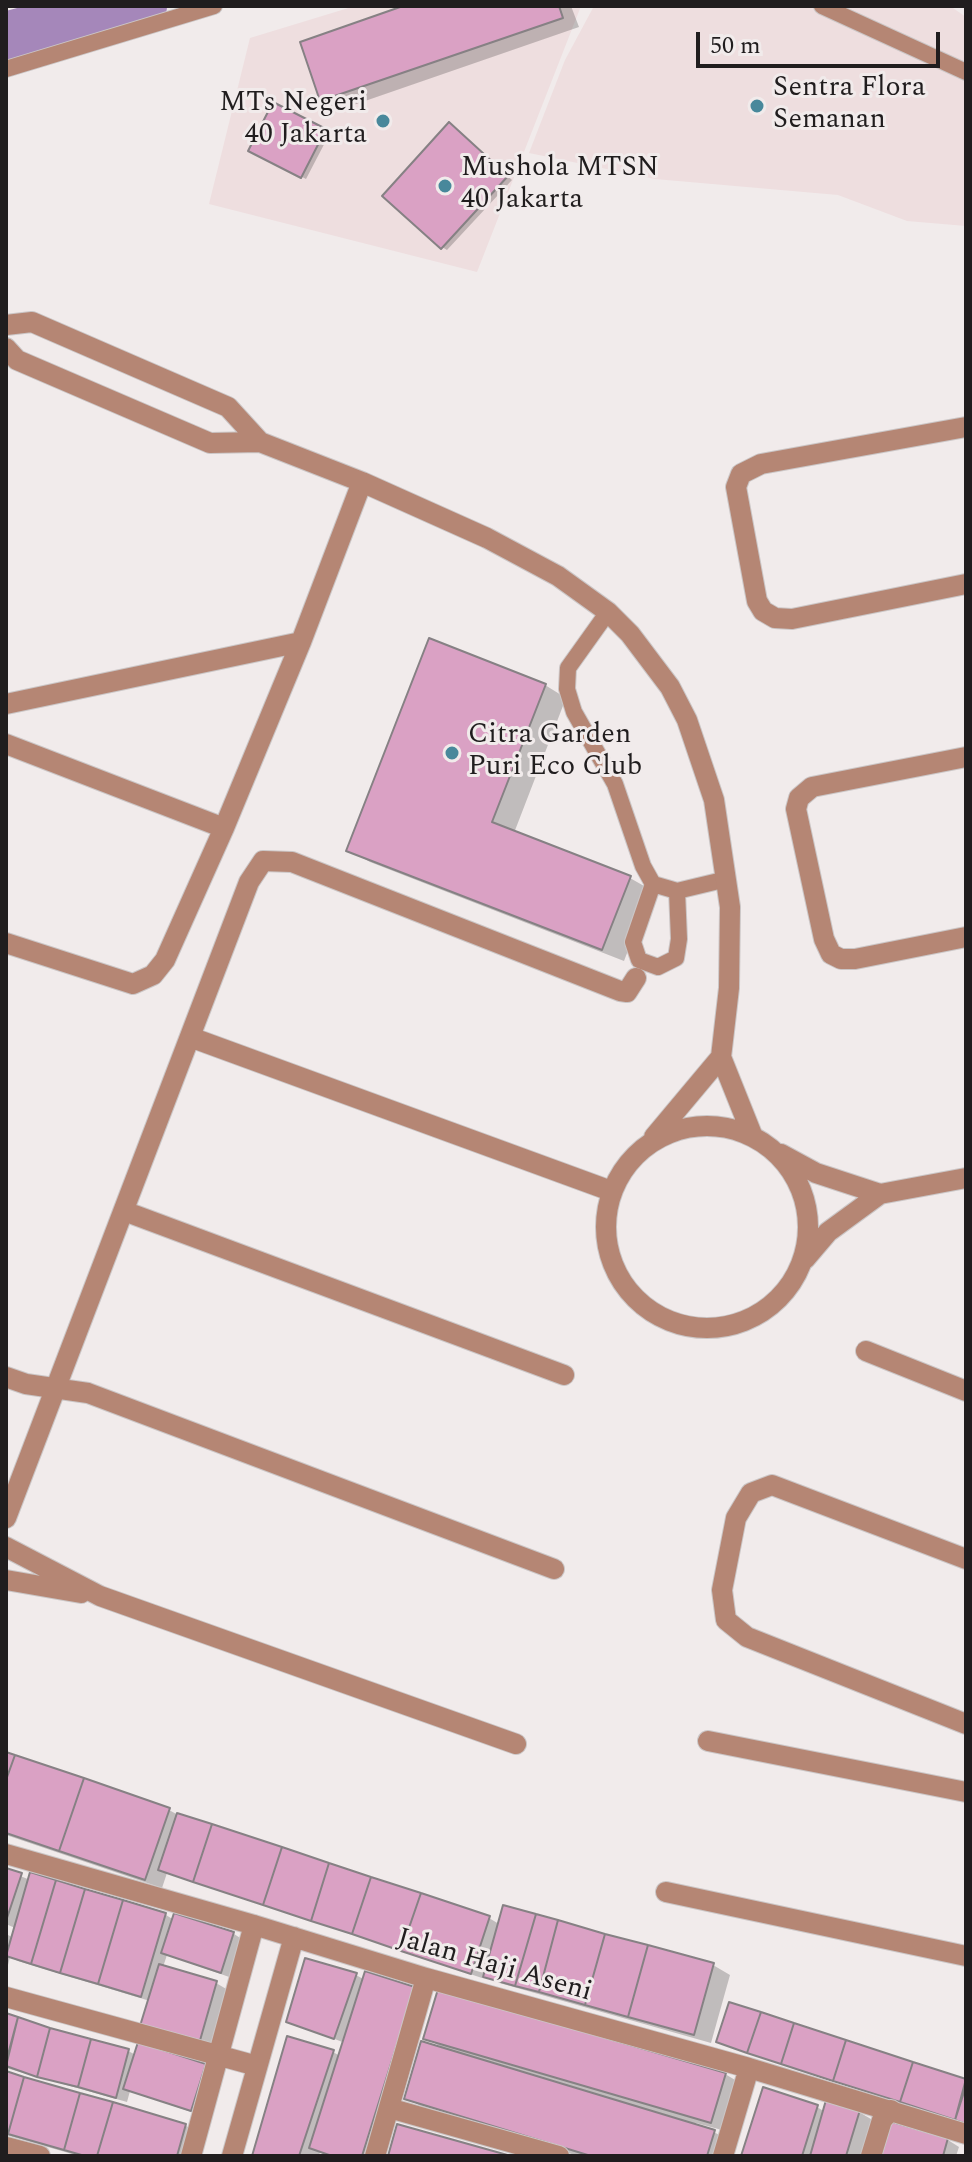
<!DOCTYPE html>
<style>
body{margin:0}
#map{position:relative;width:972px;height:2162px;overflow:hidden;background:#f1ebeb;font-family:Spectral,serif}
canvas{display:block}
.frame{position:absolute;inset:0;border:8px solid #201d1e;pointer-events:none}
.scale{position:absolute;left:696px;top:32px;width:244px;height:36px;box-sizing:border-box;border:4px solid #201d1e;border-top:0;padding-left:10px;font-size:24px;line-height:28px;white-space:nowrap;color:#201d1e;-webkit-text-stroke:6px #f1ebeb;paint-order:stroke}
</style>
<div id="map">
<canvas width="972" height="2162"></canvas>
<div class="frame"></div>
<div class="scale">50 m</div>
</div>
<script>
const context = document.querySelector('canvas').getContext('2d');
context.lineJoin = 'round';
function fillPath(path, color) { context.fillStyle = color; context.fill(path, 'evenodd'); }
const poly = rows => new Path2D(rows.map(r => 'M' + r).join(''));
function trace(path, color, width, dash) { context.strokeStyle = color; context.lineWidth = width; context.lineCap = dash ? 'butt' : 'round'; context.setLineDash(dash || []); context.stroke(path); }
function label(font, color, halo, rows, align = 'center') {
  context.font = font + ' Spectral,serif'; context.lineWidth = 6; context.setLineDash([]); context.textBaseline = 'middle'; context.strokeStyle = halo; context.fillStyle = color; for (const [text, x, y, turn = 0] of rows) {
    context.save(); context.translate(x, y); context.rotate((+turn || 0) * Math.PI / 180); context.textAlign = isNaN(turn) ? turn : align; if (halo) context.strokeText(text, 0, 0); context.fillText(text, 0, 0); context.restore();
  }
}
fillPath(poly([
 [355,6,581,6,477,272,209,204,250,38],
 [594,6,950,6,966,17,966,226,907,221,838,195,655,179,529,153,565,60]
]), '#eededf');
fillPath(poly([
 [410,6,571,6,579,27,339,110,322,100],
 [274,105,330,133,306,179,251,150],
 [455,128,512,180,447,250,442,247],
 [545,685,566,698,514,833,630,878,651,890,624,961,370,862,349,850],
 [6,1754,169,1810,180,1816,489,1918,499,1924,713,1965,730,1975,711,2043,496,1982,483,1975,482,1978,167,1873,162,1888,9,1836,6,1835],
 [6,1870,30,1880,31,1875,166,1915,174,1920,175,1915,234,1934,245,1941,232,1978,167,1955,163,1967,216,1983,228,1990,210,2048,150,2001,18,1961,10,1957,6,1973,6,1934,12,1937,15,1928,6,1924],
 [356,1975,365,1980,414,1989,431,1999,381,2156,326,2156,320,2152,319,2156,254,2156,333,2052,340,2056,345,2043,288,2021],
 [730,2004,966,2081,966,2125,729,2047,718,2041],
 [6,2015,128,2051,136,2055,205,2066,203,2116,130,2091,127,2102,6,2068],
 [426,2038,725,2074,747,2087,733,2133,696,2123,695,2126,714,2132,736,2145,732,2156,578,2156,428,2110,406,2098,443,2048],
 [6,2074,186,2126,197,2132,190,2156,79,2156,6,2135],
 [817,2107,825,2112,859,2112,876,2122,866,2156,744,2156],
 [890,2123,948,2140,959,2147,956,2156,880,2156]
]), '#0003');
trace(poly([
 [6,41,138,6]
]), '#a587ba', 58);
const building = poly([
 [403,6,559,6,563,18,320,101,300,42,403,6],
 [273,102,326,129,301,178,248,151,273,102],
 [449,122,508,176,441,249,382,196,449,122],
 [429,638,546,684,492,822,631,876,602,950,346,851,429,638],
 [6,1752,15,1755,6,1780,6,1752],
 [15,1755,84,1778,59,1851,6,1833,6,1780,15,1755],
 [84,1778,170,1808,145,1880,59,1851,84,1778],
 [177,1813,212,1824,193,1882,158,1870,177,1813],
 [212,1824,282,1847,263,1905,193,1882,212,1824],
 [282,1847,329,1863,311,1921,263,1905,282,1847],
 [329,1863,371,1877,352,1934,311,1921,329,1863],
 [6,1868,22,1873,6,1921,6,1868],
 [30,1872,56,1880,31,1964,6,1956,30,1872],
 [371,1877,421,1893,401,1951,352,1934,371,1877],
 [56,1880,85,1889,60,1973,31,1964,56,1880],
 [85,1889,123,1900,98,1984,60,1973,85,1889],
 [421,1893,490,1916,471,1974,401,1951,421,1893],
 [123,1900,166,1913,141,1997,98,1984,123,1900],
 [503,1905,536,1914,515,1986,483,1977,503,1905],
 [174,1913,234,1932,221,1973,161,1953,174,1913],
 [536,1914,558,1920,539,1992,515,1986,536,1914],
 [558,1920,605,1934,585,2005,539,1992,558,1920],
 [605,1934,648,1945,628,2017,585,2005,605,1934],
 [648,1945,714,1963,694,2035,628,2017,648,1945],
 [305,1958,357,1973,334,2039,286,2022,305,1958],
 [159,1964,217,1981,199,2044,140,2026,159,1964],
 [365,1971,415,1987,362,2156,332,2156,309,2148,365,1971],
 [438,1989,726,2073,711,2123,423,2039,438,1989],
 [729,2002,761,2012,747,2053,716,2042,729,2002],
 [761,2012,794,2023,781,2064,747,2053,761,2012],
 [6,2013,18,2017,6,2062,6,2013],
 [18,2017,50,2028,37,2077,6,2066,18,2017],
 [794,2023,846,2040,833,2081,781,2064,794,2023],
 [50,2028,91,2039,78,2087,37,2077,50,2028],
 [287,2036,334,2050,299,2156,252,2156,287,2036],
 [91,2039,129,2049,116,2098,78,2087,91,2039],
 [846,2040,913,2062,900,2102,833,2081,846,2040],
 [421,2041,715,2130,707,2156,591,2156,404,2099,421,2041],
 [138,2042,206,2064,191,2111,123,2089,138,2042],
 [913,2062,966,2079,955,2120,900,2102,913,2062],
 [6,2071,24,2077,8,2134,6,2133,6,2071],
 [24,2077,80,2093,64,2150,8,2134,24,2077],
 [966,2086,966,2124,955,2120,966,2086],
 [763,2087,818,2105,802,2156,741,2156,763,2087],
 [80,2093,113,2102,97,2156,85,2156,64,2150,80,2093],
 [826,2100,860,2110,846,2156,810,2156,826,2100],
 [113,2102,186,2124,177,2156,97,2156,113,2102],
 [889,2121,948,2138,943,2156,878,2156,889,2121],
 [397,2124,511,2156,388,2156,397,2124]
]);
fillPath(building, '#daa1c4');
trace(building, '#868184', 2);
const service = poly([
 [822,6,966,72],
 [6,69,214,6],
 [608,612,568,668,567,689,574,712,615,784,643,866,653,884,677,891,727,879],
 [653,884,633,942,639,960,658,967,676,958,679,939,677,891]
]);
const minor = poly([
 [6,325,32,322,228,407,260,442],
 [6,348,17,360,210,443,260,442,362,482,487,538,558,576,608,612,630,634,670,687,687,720,714,800,730,907,729,988,721,1057,753,1137],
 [966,427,761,464,741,474,736,487,757,601,763,611,775,618,792,619,966,584],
 [6,704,301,642],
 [6,744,224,828],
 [966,757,812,787,799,798,796,809,824,939,831,954,841,959,855,959,966,937],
 [6,943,133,984,153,975,165,960,224,828,301,642,362,482],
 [190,1037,611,1191],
 '606 1227a101 101 0 1 1 202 0a101 101 0 1 1-202 0Z',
 [654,1137,721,1057],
 [781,1154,816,1173,880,1194],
 [124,1211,564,1375],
 [805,1259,828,1232,880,1194,966,1178],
 [866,1351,966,1391],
 [6,1377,26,1384,88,1393,554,1569],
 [6,1518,249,882,263,861,292,862,620,991,627,992,636,978],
 [6,1547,100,1596,516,1744],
 [966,1559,772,1485,751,1493,736,1518,722,1590,726,1620,747,1637,966,1724],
 [6,1580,81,1593],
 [708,1741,966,1792],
 [6,1854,254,1925,426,1978,749,2068,966,2134],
 [666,1892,966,1956],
 [6,1997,257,2066],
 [389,2108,559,2156],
 [6,2147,40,2156],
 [191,2156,254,1925],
 [232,2156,294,1937],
 [375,2156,426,1978],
 [723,2156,749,2068],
 [871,2156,882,2120,891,2110]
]);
trace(service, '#cbc6c6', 18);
trace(minor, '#cbc6c6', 22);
trace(service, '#b58674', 16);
trace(minor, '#b58674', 20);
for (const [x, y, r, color] of [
 [757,106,8,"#48889b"],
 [383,121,8,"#48889b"],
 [445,186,8,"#48889b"],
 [452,753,8,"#48889b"]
]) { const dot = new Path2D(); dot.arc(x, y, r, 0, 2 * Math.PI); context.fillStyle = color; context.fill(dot); trace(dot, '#f1ebeb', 3); }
label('28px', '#201d1e', '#f1ebeb', [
 ["Sentra Flora",773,90],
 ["Semanan",773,122],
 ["MTs Negeri",367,105,"right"],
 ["40 Jakarta",367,137,"right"],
 ["Mushola MTSN",461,170],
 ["40 Jakarta",461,202],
 ["Citra Garden",468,737],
 ["Puri Eco Club",468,769]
], 'left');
label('28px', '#201d1e', '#f1ebeb', [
 ["Jalan Haji Aseni",494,1967,16]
]);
</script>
